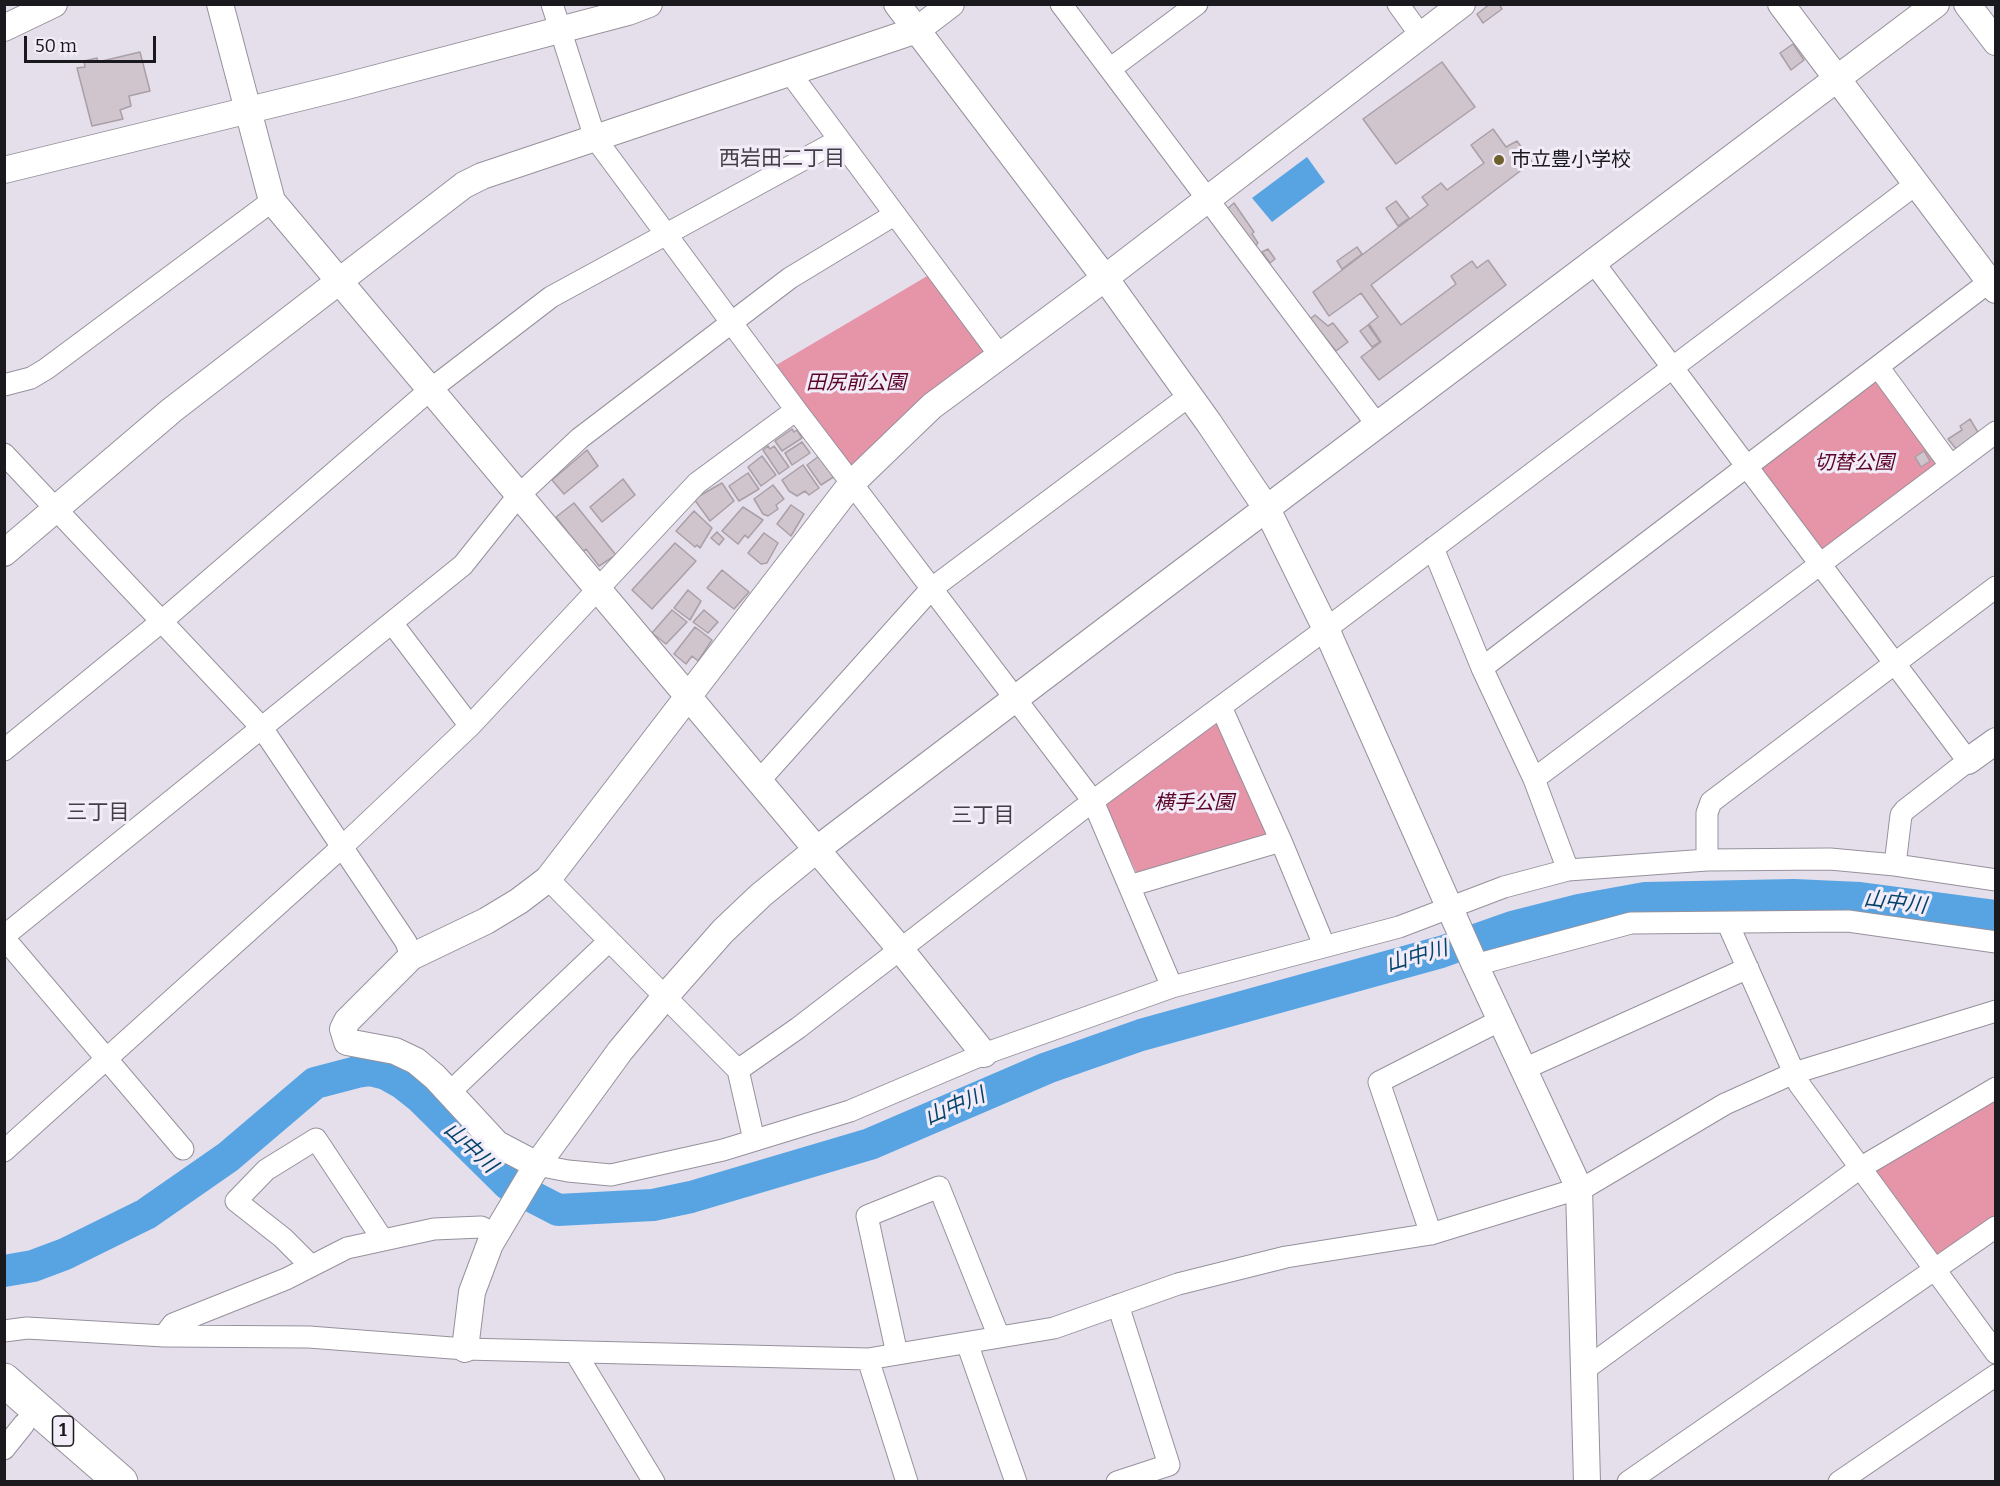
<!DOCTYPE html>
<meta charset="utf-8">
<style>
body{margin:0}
#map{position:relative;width:2000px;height:1486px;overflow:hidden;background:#e4dfeb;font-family:Bitter,serif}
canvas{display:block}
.frame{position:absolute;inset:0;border:6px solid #1a191d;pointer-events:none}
.scale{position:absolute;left:24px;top:36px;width:132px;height:27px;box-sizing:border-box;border:3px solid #1a191d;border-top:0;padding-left:8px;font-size:18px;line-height:21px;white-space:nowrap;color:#1a191d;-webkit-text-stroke:4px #f1ecf8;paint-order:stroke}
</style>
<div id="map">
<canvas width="2000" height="1486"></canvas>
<div class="frame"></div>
<div class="scale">50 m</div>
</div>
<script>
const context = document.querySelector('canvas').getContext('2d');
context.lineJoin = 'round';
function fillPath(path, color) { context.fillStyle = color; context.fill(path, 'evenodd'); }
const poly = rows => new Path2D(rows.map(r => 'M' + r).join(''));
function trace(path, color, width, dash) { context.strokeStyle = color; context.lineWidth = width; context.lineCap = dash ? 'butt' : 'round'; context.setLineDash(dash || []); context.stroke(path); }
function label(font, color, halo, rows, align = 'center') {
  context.font = font + ' Bitter,"Noto Sans JP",serif'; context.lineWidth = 6; context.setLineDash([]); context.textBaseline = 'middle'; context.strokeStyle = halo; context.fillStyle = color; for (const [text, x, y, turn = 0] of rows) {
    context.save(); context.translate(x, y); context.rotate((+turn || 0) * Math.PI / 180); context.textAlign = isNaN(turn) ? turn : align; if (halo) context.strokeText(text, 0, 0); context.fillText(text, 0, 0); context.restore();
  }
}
fillPath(poly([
 [929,275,983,348,982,355,922,398,851,467,773,367],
 [1873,380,1878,381,1935,462,1936,469,1823,554,1759,468],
 [1218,723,1269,835,1138,876,1103,801],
 [1995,1096,1995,1215,1938,1255,1874,1168]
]), '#e694a8');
fillPath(poly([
 [1307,157,1325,182,1272,222,1252,198]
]), '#58a4e3');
trace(poly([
 [4,1271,33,1266,65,1254,146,1214,228,1157,315,1083,357,1072,370,1070,386,1074,402,1083,421,1098,508,1184,558,1210,653,1205,691,1197,870,1144,1047,1068,1141,1035,1441,952,1512,927,1579,910,1645,898,1794,895,1860,898,1996,916]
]), '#58a4e3', 32);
const building = poly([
 [1490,4,1499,4,1502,9,1483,23,1477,14,1490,4],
 [1793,44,1804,60,1791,70,1780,53,1793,44],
 [140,52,150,91,129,96,131,106,120,110,123,119,92,126,77,68,85,67,84,61,97,58,98,62,140,52],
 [1442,62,1475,107,1396,164,1363,119,1442,62],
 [1493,129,1506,147,1517,141,1532,162,1371,285,1401,325,1456,284,1451,276,1472,261,1477,268,1488,260,1506,285,1379,380,1361,357,1381,342,1369,324,1378,317,1361,293,1329,316,1313,292,1428,205,1422,197,1441,183,1447,190,1484,163,1471,145,1493,129],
 [1396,201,1409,218,1398,226,1386,208,1396,201],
 [1234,203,1254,232,1252,234,1258,243,1255,246,1227,209,1234,203],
 [1357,247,1362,254,1342,269,1337,261,1357,247],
 [1268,249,1275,259,1270,263,1262,252,1268,249],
 [1315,315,1328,326,1333,323,1348,342,1336,351,1310,319,1315,315],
 [1368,325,1380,342,1372,347,1360,331,1368,325],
 [1970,419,1979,434,1957,450,1948,439,1962,430,1960,426,1970,419],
 [792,429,794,432,797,430,802,438,782,451,775,441,792,429],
 [802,442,810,453,792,465,785,453,802,442],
 [768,446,770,449,774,446,789,467,779,474,763,450,768,446],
 [587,450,598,466,564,494,552,480,587,450],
 [1924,451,1930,461,1921,467,1915,457,1924,451],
 [762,456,776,475,761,486,748,467,762,456],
 [819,456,835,476,821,485,807,465,819,456],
 [803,465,819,488,809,495,805,491,797,496,789,491,782,480,803,465],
 [748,473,759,489,739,501,729,486,748,473],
 [623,479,635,495,602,522,590,507,623,479],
 [722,483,734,501,710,521,694,499,722,483],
 [773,485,784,499,776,505,778,509,768,516,763,514,754,499,773,485],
 [574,503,616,555,599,566,586,549,583,552,556,517,574,503],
 [791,505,804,514,791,536,777,524,791,505],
 [743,507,763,520,748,538,745,535,738,544,722,531,743,507],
 [694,511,712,528,700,548,697,545,695,547,676,531,694,511],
 [717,532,724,539,719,545,711,538,717,532],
 [764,533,778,543,767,563,761,564,748,553,764,533],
 [675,543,696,561,652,609,632,590,675,543],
 [722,570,749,592,734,609,707,588,722,570],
 [688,590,701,601,690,620,674,608,688,590],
 [672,610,687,622,666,644,652,633,672,610],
 [704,610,718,622,708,633,693,622,704,610],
 [695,627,712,640,698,661,692,656,686,664,674,654,695,627]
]);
fillPath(building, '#d0c5cd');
trace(building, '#aa9fa7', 1.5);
const minor = poly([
 [552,4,595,138,796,410,1093,801,1172,987],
 [1061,4,1378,426],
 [1398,4,1421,36],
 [1110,69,1197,4],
 [790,73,1001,357],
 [1594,263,1968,761,1905,810,1901,815,1895,865],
 [1879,368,1950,465],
 [4,385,31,378,46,369,272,201],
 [4,454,262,728,406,942,411,957],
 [1433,548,1482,668,1534,779,1568,870],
 [392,623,470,726],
 [1482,668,1989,282],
 [1221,707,1281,841,1324,945],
 [4,750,162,621,431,389,551,297,839,140],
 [1534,779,1996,432],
 [759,781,931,589,1189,396],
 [1707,860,1707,813,1711,802,1996,587],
 [548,879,738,1070,754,1140],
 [1129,886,1281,841],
 [1728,924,1799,1084,1996,1353],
 [4,936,463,565,518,496,580,438,790,278,894,215],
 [4,938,183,1149],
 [1475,965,1631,923,1848,921,1996,942],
 [1524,1069,1748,968],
 [738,1070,798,1028,1093,801,1326,629,1916,184],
 [450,1092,609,941],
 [4,1151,342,847,470,726,697,483,796,410],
 [537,1165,568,1171,611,1175,723,1150,850,1111,984,1054,1172,987,1399,927,1504,887,1568,870,1707,860,1830,859,1895,865,1996,880],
 [1431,1234,1379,1082,1501,1020],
 [311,1266,283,1238,236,1201,266,1170,316,1139,383,1240],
 [4,1331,27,1328,164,1336,309,1337,465,1349,868,1359,1054,1328,1178,1284,1286,1257,1431,1234,1587,1186,1725,1104,1794,1073,1996,1011],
 [164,1336,173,1324,286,1279,347,1248,434,1229,481,1227,496,1234],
 [967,1343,1016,1482],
 [575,1352,654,1482],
 [897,1354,867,1216,939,1187,999,1337],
 [868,1359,907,1482],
 [1584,1370,1860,1168,1996,1088],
 [4,1449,24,1424],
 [1117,1482,1169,1465,1118,1305],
 [1628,1482,1996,1227],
 [1839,1482,1996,1375]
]);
const tertiary = poly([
 [220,4,272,201,901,950,984,1054],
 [897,4,1105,278,1209,423,1267,509,1326,629,1475,965,1579,1188,1587,1482],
 [1781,4,1996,290],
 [1967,4,1996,42],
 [4,28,54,4],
 [4,170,339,88,628,12,649,4],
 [4,553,172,410,464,185,482,176,917,30,951,4],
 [1968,761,1996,741],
 [537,1165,497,1144,435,1077,416,1061,395,1051,347,1042,343,1029,347,1021,411,957,486,921,519,901,548,879,852,483,932,406,1105,278,1462,4],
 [465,1349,472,1292,490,1244,537,1165,620,1051,664,998,723,931,761,895,816,850,1161,588,1936,4]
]);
const trunk = poly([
 [4,1380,121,1482]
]);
trace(minor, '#96919c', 23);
trace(tertiary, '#96919c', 28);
trace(trunk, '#96919c', 35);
trace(minor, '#fff', 21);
trace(tertiary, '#fff', 26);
trace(trunk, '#fff', 33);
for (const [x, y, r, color] of [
 [1499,160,6,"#6e5f2c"]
]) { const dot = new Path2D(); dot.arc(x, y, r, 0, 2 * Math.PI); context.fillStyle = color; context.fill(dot); trace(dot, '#f1ecf8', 2); }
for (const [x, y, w] of [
 [63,1431,21]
]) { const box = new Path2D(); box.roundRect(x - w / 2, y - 15, w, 30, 4.5); context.fillStyle = '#f1ecf8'; context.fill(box); trace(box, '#1a191d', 1.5); }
label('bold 18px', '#1a191d', null, [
 ["1",63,1431]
]);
label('20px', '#1a191d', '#f1ecf8', [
 ["市立豊小学校",1511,160]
], 'left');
label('italic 20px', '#5c0429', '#f1ecf8', [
 ["田尻前公園",856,383],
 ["切替公園",1854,463],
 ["横手公園",1194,803]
]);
label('21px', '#423e47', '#f1ecf8', [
 ["西岩田二丁目",782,159],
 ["三丁目",98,813],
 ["三丁目",983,816]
]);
label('italic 21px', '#06436b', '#f1ecf8', [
 ["山中川",1895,903,7],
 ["山中川",1417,957,-16],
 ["山中川",955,1107,-23],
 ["山中川",470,1148,43]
]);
</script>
